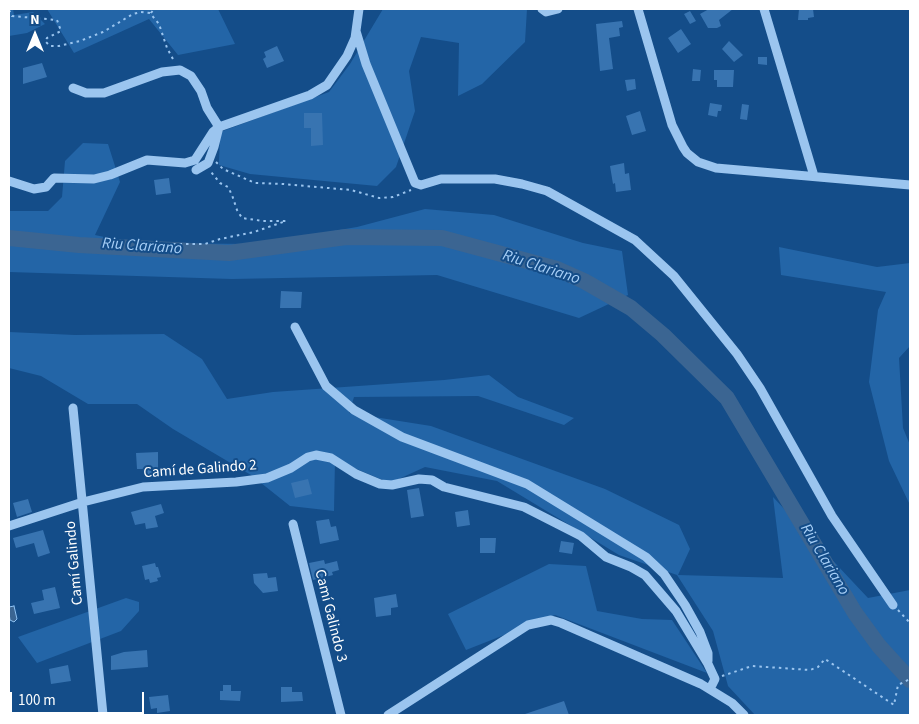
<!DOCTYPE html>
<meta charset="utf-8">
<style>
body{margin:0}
#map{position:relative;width:919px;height:724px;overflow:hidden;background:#144d89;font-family:"Source Sans 3",sans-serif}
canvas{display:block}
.frame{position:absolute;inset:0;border:10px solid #fff;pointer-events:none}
.north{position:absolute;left:10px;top:10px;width:50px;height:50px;-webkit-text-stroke:4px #144d89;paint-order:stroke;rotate:0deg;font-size:14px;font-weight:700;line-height:20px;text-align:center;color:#fff}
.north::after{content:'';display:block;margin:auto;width:18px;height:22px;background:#fff;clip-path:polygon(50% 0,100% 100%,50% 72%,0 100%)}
.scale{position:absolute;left:10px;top:692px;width:134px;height:22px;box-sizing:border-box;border:2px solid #fff;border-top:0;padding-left:6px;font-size:15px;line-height:18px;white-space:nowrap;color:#fff;-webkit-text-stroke:4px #144d89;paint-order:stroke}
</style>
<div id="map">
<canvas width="919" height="724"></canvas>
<div class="frame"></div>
<div class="north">N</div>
<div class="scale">100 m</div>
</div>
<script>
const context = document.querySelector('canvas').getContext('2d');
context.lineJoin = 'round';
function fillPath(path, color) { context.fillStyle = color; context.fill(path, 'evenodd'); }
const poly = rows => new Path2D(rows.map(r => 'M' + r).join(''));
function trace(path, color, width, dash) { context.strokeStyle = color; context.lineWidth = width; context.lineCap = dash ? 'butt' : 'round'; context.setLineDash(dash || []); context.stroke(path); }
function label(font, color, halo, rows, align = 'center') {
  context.font = font + ' "Source Sans 3",sans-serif'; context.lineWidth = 4; context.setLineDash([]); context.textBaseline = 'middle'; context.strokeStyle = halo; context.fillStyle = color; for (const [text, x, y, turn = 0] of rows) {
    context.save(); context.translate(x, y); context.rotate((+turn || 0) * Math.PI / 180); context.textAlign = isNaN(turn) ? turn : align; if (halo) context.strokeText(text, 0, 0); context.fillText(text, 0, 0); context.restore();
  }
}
fillPath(poly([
 [9,9,13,9,14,15,33,12,45,24,27,33,9,36],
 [47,9,218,9,235,44,178,55,149,19,74,53],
 [383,9,527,9,525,42,482,84,458,96,459,43,421,37,409,71,415,111,396,167,377,186,250,174,219,165,220,132,329,92,350,64],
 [83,143,108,144,120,182,95,235,132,243,255,244,357,227,425,209,494,215,583,243,622,251,628,295,579,318,437,275,232,279,9,272,9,211,48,211,62,197,65,161],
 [779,247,877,267,910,263,910,346,899,358,903,428,910,445,910,505,889,461,869,382,878,310,886,292,781,275],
 [9,332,75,335,164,334,202,359,227,399,273,392,444,380,489,375,518,397,574,418,564,425,478,396,354,397,349,413,431,426,605,489,679,525,690,549,678,575,783,578,773,497,868,598,910,590,910,715,755,715,728,686,713,631,677,575,619,555,497,481,425,467,390,483,335,460,334,511,290,506,251,475,173,429,137,404,88,404,41,376,9,368],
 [549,564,586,566,597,611,642,619,672,620,707,673,555,615,466,650,448,614],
 [126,598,139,602,139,611,121,631,37,663,18,637]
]), '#2365a7');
const water = poly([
 [14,606,17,619,14,622,10,620,9,613,9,607,14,606]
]);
fillPath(water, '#3b6592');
trace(water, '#8dc1f2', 1);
trace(poly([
 [9,238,79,245,229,253,346,237,442,238,557,269,584,281,631,308,663,335,727,398,855,613,879,646,910,680]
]), '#3b6592', 16);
fillPath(poly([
 [709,9,733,9,719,20,721,26,717,28,708,28,700,14],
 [799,9,813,9,814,17,808,18,808,20,798,20],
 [690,11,696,21,690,24,684,14],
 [622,21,623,27,619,28,620,36,609,38,613,69,600,71,596,24],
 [681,29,691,44,678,53,668,38],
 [729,41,743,55,734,62,722,49],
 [277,46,284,61,267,68,263,59,266,57,264,52],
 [758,57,767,57,767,65,758,64],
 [42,63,47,77,23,84,23,68],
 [693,69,701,70,700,81,692,81],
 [714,70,734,70,733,87,717,87,717,80,714,80],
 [635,79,636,89,627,91,625,80],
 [710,103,722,105,721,111,718,111,717,117,708,115],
 [742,104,749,105,747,120,740,119],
 [640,111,646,131,632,135,626,116],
 [304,113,322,113,323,145,311,146,311,128,304,128],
 [624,163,625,174,629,173,631,190,616,192,615,183,613,184,610,166],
 [169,178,171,193,156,195,154,180],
 [281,291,302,292,301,308,280,308],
 [158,452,158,474,143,475,143,469,137,469,136,453],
 [308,479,312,494,295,498,291,483],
 [419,488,424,516,411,518,407,490],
 [28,499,32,512,17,517,13,503],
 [161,504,164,513,155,516,158,527,146,529,145,523,135,525,131,512],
 [468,510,470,525,457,527,455,512],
 [329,519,331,527,336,526,339,540,320,544,316,521],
 [43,530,50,553,38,557,34,543,16,548,13,538],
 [480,538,496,538,495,553,480,553],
 [561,541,574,543,572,554,559,552],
 [324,560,325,564,337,561,339,570,332,572,333,575,313,580,309,563],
 [155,563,156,567,158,567,161,577,157,578,158,581,150,583,149,579,145,580,142,566],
 [267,573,268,578,276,577,278,591,263,593,254,583,253,574],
 [55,587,60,608,34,614,31,603,44,600,42,590],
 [396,594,398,607,391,608,391,615,376,617,374,598],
 [147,650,148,667,111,670,111,656,124,652],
 [68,665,71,681,51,684,49,669],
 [223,685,231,685,231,691,241,691,240,701,220,700,220,691,223,691],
 [281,687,292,687,292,692,302,692,303,701,281,702],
 [168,695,170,711,157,713,157,708,151,709,149,697],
 [564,701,569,715,526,715,525,714]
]), '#3874b1');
trace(poly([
 [9,10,12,16,57,20,61,31,47,38,45,41,50,46,59,46,80,41,103,32,133,14,141,12,150,13,159,24,167,48,174,61],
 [151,13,154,9],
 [216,162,223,169,255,183,283,184,351,190,379,198,393,197,411,190],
 [173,244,205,244,220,239,254,232,286,221,263,221,242,218,237,210,232,195,228,187,220,183,211,172],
 [898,610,910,623],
 [722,676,752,666,810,670,818,667,825,659,894,705,898,685,910,679]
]), '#9bc5ef', 2, [2.5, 4]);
trace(poly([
 [542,9,546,12,558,9],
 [638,9,672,125,683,147,687,153,698,162,716,168,910,185],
 [764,9,814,176],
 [356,31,366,64,415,183,421,185,441,179,495,179,522,184,547,191,635,240,674,276,737,354,760,388,832,516,893,605],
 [73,88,86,93,104,93,162,72,180,70,191,76,201,91,207,108,219,127,214,147,208,163,196,170],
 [9,181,34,189,46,187,54,178,94,179,110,175,147,160,185,163,195,160,213,132,219,127,310,95,327,85,347,56,355,38,359,9],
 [295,327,326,386,354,410,402,437,527,484,646,557,664,574,685,605,700,632,708,653,708,661],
 [73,408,103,715],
 [293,524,341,715],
 [9,526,83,502,143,487,236,482,267,478,291,468,308,457,316,455,331,458,356,474,380,484,392,485,419,479,432,480,444,487,524,507,581,536,606,557,631,567,645,575,676,611,708,664,715,679,710,689],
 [388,715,528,625,551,620,561,623,701,684,732,703,744,715]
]), '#9bc5ef', 9);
label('15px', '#fff', '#144d89', [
 ["Camí de Galindo 2",200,470,-4],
 ["Camí Galindo",75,563,-95],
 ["Camí Galindo 3",330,616,76]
]);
label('italic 16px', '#a7cff7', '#144d89', [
 ["Riu Clariano",142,247,4],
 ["Riu Clariano",541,268,18],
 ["Riu Clariano",824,560,59]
]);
</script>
